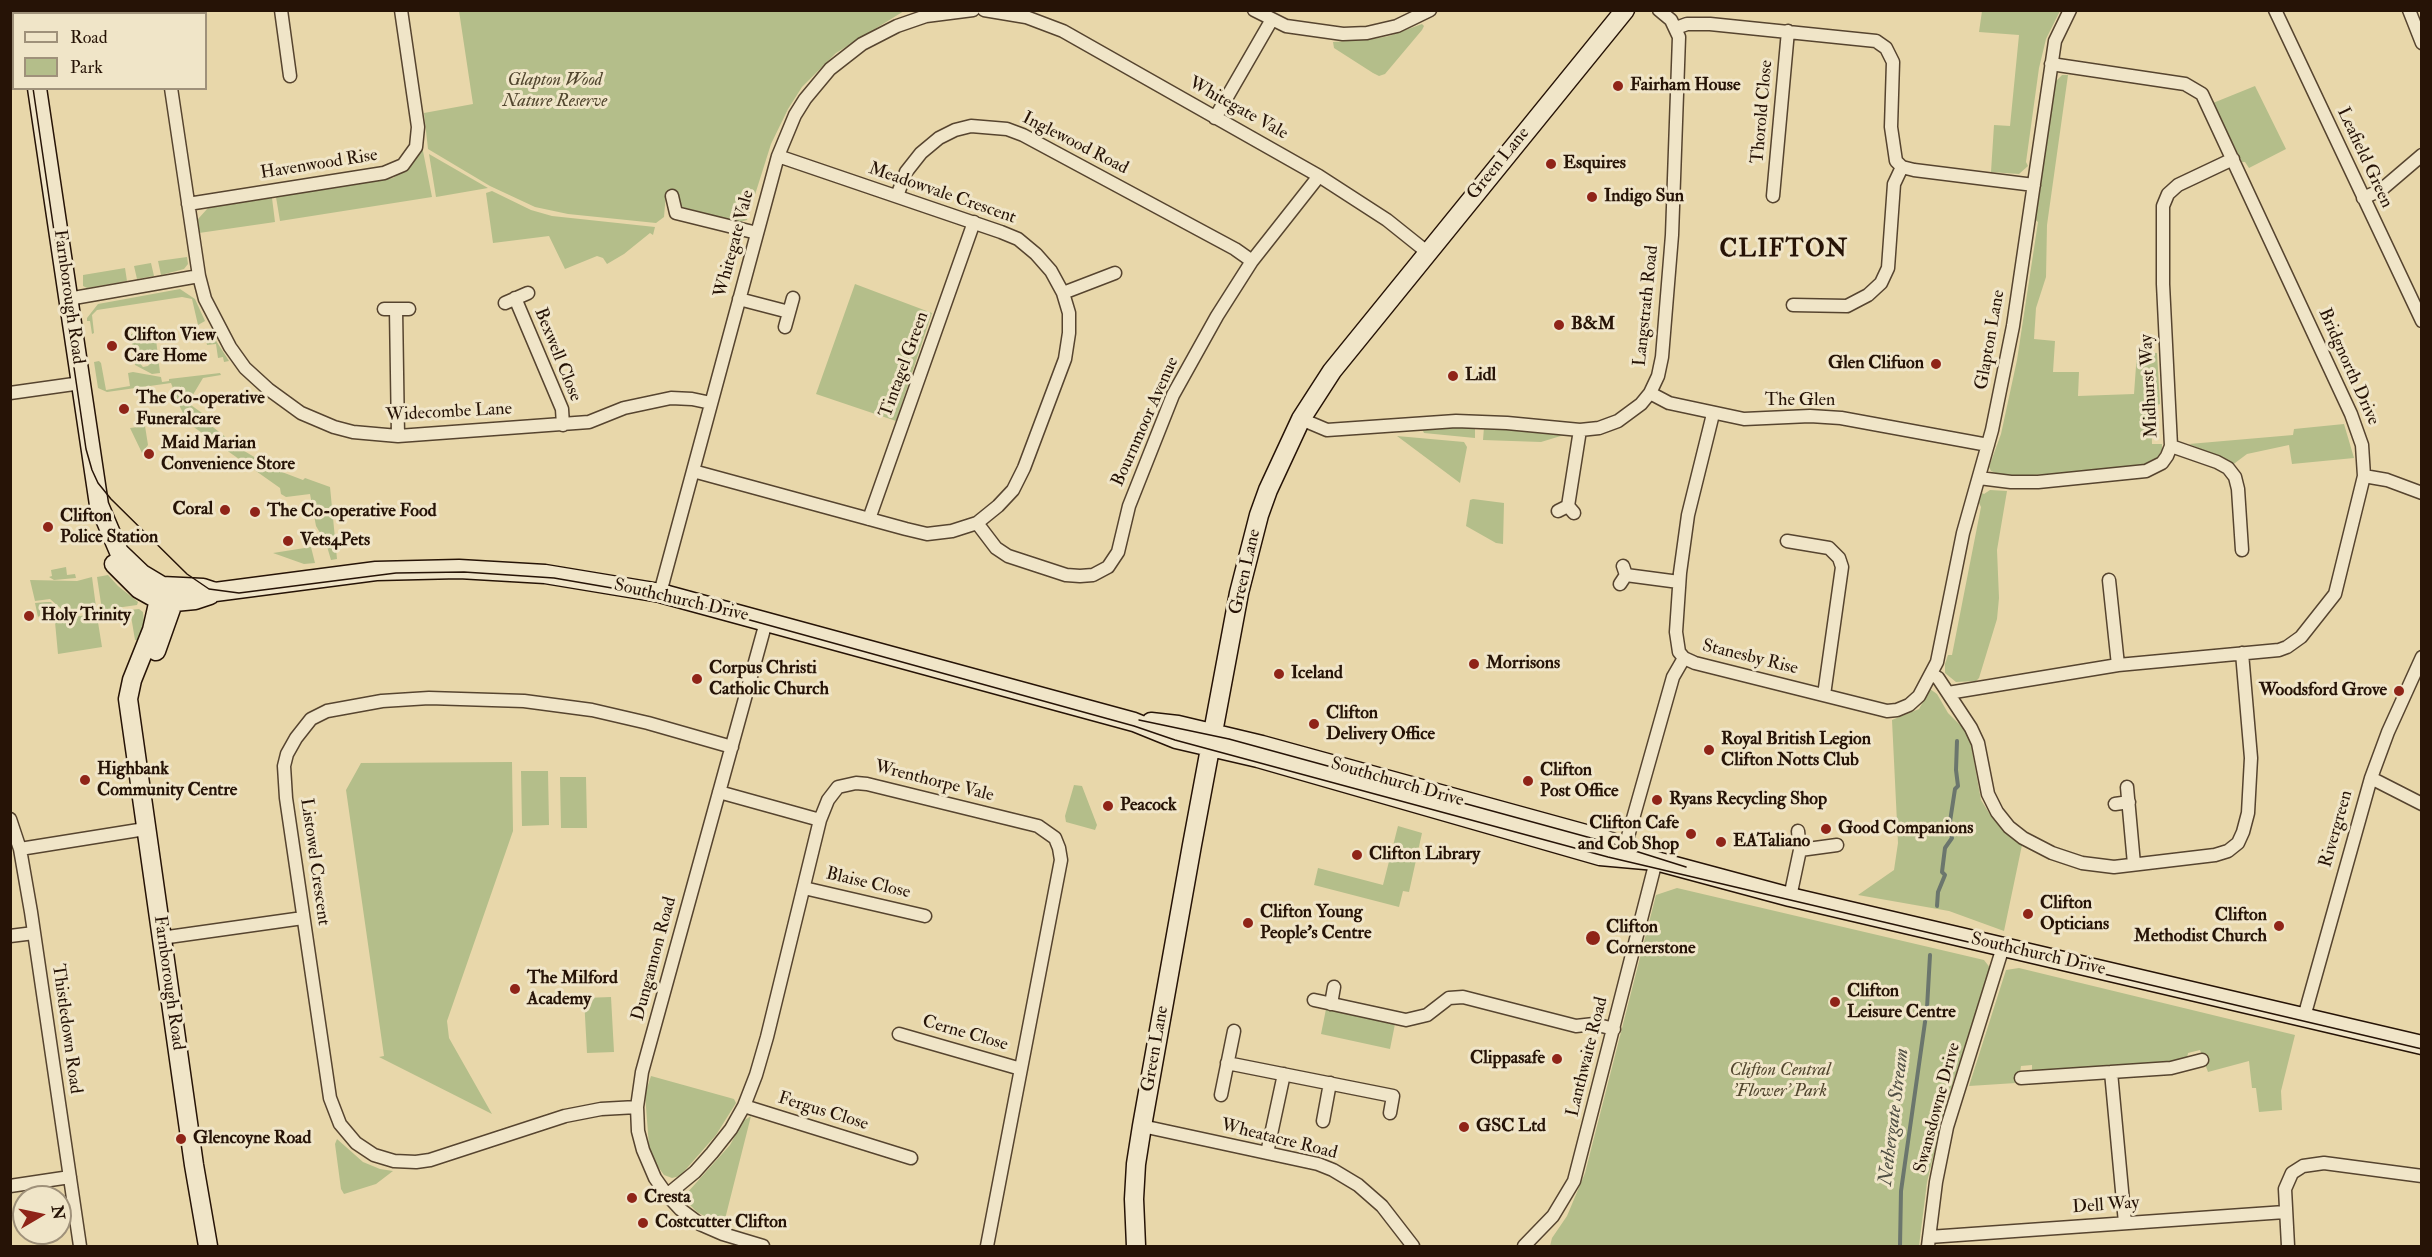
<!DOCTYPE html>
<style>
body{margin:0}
#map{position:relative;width:2432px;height:1257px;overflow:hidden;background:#e8d7aa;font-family:"IM FELL Double Pica",serif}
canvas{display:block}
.frame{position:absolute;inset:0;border:12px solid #261306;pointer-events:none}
.legend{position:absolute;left:12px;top:12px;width:195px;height:78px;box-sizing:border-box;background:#f0e5c8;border:2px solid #9f917a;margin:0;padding:8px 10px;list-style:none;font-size:18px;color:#261306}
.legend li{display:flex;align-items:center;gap:12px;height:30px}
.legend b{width:30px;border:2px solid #9f917a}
.north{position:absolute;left:12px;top:1185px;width:60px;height:60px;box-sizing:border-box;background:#f0e5c8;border:2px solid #9f917a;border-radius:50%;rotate:81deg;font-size:16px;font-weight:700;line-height:24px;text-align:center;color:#261306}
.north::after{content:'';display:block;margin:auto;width:21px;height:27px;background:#8f2418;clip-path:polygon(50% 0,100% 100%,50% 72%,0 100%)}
</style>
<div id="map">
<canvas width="2432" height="1257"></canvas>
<div class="frame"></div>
<ul class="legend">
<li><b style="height:8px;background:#f0e5c8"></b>Road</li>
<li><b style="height:16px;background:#b4be8a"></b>Park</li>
</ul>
<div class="north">N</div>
</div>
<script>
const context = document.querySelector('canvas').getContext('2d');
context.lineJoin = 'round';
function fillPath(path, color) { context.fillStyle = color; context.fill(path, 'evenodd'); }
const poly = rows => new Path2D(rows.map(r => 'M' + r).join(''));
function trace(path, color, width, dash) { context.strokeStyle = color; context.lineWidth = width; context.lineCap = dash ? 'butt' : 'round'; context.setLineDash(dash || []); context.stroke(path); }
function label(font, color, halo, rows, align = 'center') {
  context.font = font + ' "IM FELL Double Pica",serif'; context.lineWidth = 6; context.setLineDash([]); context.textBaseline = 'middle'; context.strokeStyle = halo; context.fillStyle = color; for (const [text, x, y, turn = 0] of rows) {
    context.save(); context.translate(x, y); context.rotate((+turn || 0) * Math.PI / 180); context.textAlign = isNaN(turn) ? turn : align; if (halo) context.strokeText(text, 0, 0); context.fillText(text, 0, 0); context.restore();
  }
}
fillPath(poly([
 [459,11,904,11,836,53,802,87,788,109,771,144,747,220,740,222,682,207,674,189,666,193,664,217,656,223,568,214,535,207,490,186,428,149,424,113,473,104],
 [1982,11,2060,11,2046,39,2039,68,2026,162,2028,166,2019,174,1991,172,1994,125,2010,126,2019,35,1979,32],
 [1422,24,1424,26,1422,30,1385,74,1379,76,1373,73,1334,48,1333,42,1373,39,1389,36],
 [2062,75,2068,75,2047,225,2046,277,2036,308,2034,339,2055,341,2053,372,2079,372,2078,396,2134,394,2137,352,2157,353,2160,404,2151,407,2152,444,2162,444,2162,450,2157,458,2142,465,2068,473,2014,476,1998,474,1991,471,1989,467,2001,434,2017,360,2038,222,2034,219,2055,82],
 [2255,86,2286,149,2249,168,2245,162,2242,162,2213,103],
 [422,146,432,197,280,221,276,197,393,178,405,170,417,157],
 [429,154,488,188,436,197],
 [492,191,531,210,552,216,655,227,653,235,650,233,624,254,607,264,603,258,597,256,565,269,549,236,493,243,486,193],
 [272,198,275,222,199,233,198,219,208,208],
 [187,257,188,264,184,269,161,275,158,261],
 [151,263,154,276,137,279,134,266],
 [125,268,127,281,87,288,83,286,83,275],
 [855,284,932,313,896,421,816,394],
 [180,289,195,299,205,321,198,325,192,299,182,297,97,310,92,315,94,333,92,334,90,321,87,321,87,318,98,304],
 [155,331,160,373,152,374,135,365,135,362,139,362,143,367,148,366,152,361,150,356,145,354,139,359,134,358,131,334],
 [211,333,229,361,224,362,223,357,218,358,216,344,207,345,206,339],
 [99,361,101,363,106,390,130,386,128,373,133,372,161,377,162,382,169,381,169,379,220,373,221,375,203,378,188,403,202,413,200,417,241,449,274,469,303,480,305,478,330,487,337,559,331,560,326,543,316,526,310,494,286,497,281,494,280,488,188,423,180,407,171,383,107,392,98,388,94,362],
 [2344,424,2354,458,2292,464,2289,445,2247,454,2231,466,2215,455,2189,444,2293,435,2294,429],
 [145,426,148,445,142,453,130,428],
 [1475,427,1475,438,1424,433,1422,429],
 [1484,427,1564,435,1541,442,1483,440],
 [1397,436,1464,442,1467,447,1460,483],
 [1990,490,2007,491,1997,550,1999,598,1997,619,1979,678,1976,681,1956,682,1945,673,1945,664,1948,655,1952,655,1981,507,1979,503,1982,493,1984,494],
 [1473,499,1504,503,1503,544,1496,543,1466,526,1470,500],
 [311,547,315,563,304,564,273,553],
 [66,567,67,575,75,574,76,578,54,580,49,577,52,576,51,570],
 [108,575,118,586,138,602,137,605,102,610,97,577],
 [92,577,96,607,93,610,67,614,50,599,35,601,30,580,77,581],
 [46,602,51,602,63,615,47,618,42,614,38,617,35,603],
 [139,609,143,612,144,623,137,640,135,640,130,610],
 [94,614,97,616,102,647,58,654,55,622,48,623,47,621],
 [1930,689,1937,694,1948,713,1969,734,1981,800,1991,816,2004,832,2022,845,2004,931,1949,911,1858,895,1894,870,1898,843,1892,720,1919,709],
 [512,762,513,831,447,1021,449,1038,492,1114,379,1057,384,1056,346,790,361,763],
 [521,771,548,771,549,825,522,826],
 [560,777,586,777,587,828,561,828],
 [1074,785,1082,786,1097,825,1095,830,1066,822,1065,816],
 [1398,826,1422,833,1409,892,1403,891,1399,907,1314,885,1318,868,1383,885],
 [1677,888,1984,960,1991,969,1948,1097,1927,1182,1919,1246,1550,1246,1552,1238,1567,1216,1585,1173,1656,895],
 [2019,968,2295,1035,2281,1091,2282,1110,2259,1112,2256,1088,2252,1088,2249,1061,2208,1072,2200,1050,2188,1053,2187,1060,2170,1064,2032,1072,2032,1065,2021,1066,2020,1073,2016,1074,2016,1083,1969,1086,2006,970],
 [611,997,614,1052,587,1053,584,998],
 [1326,1009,1395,1024,1390,1049,1321,1034],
 [651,1076,734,1099,736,1103,716,1135,680,1176,672,1178,664,1175,656,1164,649,1146,645,1094],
 [751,1116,723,1227,697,1212,688,1203,687,1193,730,1145,743,1121],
 [337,1139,363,1162,380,1169,393,1171,376,1184,344,1194,341,1189,335,1144]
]), '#b4be8a');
trace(poly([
 [1937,906,1938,892,1945,875,1942,872,1945,848,1952,838,1949,828,1955,789,1958,786,1956,770,1957,741],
 [1900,1246,1901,1191,1927,1008,1930,955]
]), '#6b766d', 4);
const street = poly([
 [160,10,160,14],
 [281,10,290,76],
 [984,10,1026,17,1063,31,1319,176,1387,220,1427,252],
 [1254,10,1286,26,1343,34,1367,33,1397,26,1430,10],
 [2275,10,2422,321],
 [2409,10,2422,43],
 [1676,28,1687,24,1710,24,1876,41,1886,48,1893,62,1891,127,1896,161,1902,167,1914,170,2034,185],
 [171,88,199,276,205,299,230,347,245,368,268,389,301,413,334,427,353,432,398,436,589,422,624,408,671,398,692,399,711,403],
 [1215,118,1271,21],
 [672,196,676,213,757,233],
 [897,196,906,172,921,153,939,138,955,130,971,126,1007,129,1023,135,1235,249,1252,261],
 [1773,196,1788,31],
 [2363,198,2381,190,2422,155],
 [188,204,384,173,403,165,416,147,418,127,401,10],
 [1063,293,1115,273],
 [515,298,562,409,563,425],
 [68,299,199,276],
 [739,299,789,312],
 [505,303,528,293],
 [1793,305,1847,306,1868,295,1881,283,1888,268,1894,184,1902,167],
 [384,309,409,309],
 [396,309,398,436],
 [785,327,793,298],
 [10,393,81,383],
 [1650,393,1669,403,1744,419,1810,416,1841,418,1988,445],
 [1713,414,1688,515,1680,573,1676,632,1679,652,1684,658,1695,663,1887,711,1897,710,1909,705,1919,696,1937,662,1963,533,1992,430,2013,326,2055,41,2070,10],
 [1301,419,1327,430,1456,421,1507,423,1580,430,1599,428,1618,421,1641,404,1650,393,1658,376,1662,357,1672,235,1679,37,1671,20,1659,10],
 [2171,446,2217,462,2228,468,2235,477,2238,489,2242,550],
 [693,471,906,529,927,534,952,531,977,523,998,506,1013,490,1024,468,1065,359,1069,333,1069,313,1063,293,1051,271,1036,254,1018,239,1001,232,778,156],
 [2364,476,2387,480,2422,493],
 [1979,478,2011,482,2038,482,2146,471,2162,463,2167,456,2171,446,2163,284,2163,206,2168,194,2178,185,2233,159],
 [1568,506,1580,430],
 [1558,511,1568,506,1574,513],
 [869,519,974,222],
 [977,523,996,548,1008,556,1066,575,1080,576,1093,575,1108,567,1118,552,1129,506,1173,395,1217,316,1252,261,1319,176],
 [1787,541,1829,548,1839,558,1842,567,1824,695],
 [1626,575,1679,582],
 [2109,580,2118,665],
 [1620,584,1626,575,1623,566],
 [660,593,778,156,795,115,805,99,830,69,862,44,897,26,926,16,973,10],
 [1931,674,1938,678,1971,728,1978,743,1988,794,1997,812,2009,827,2023,838,2052,853,2082,863,2114,867,2215,855,2228,851,2238,843,2243,832,2248,813,2251,758,2242,653],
 [1948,693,2118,665,2279,650,2287,647,2301,637,2335,594,2364,476,2362,445,2351,414,2202,94,2185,84,2051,64],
 [2371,778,2422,804],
 [2127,787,2134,864],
 [719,792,820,820],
 [2115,804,2129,802],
 [10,819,20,849,31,912,80,1246],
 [1798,831,1800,850],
 [20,849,145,829],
 [1623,854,1673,677,1684,658],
 [804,888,925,916],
 [1790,897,1800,850,1837,845],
 [10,936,34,933],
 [161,938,303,918],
 [1314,1000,1406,1020,1427,1015,1449,998,1463,997,1576,1026,1594,1024,1614,1029],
 [1331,1004,1334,987],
 [2304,1017,2371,778,2388,732,2422,657],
 [899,1034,1021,1069],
 [1227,1063,1393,1096,1390,1113],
 [2111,1072,2125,1223],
 [2021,1078,2171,1068,2202,1060],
 [1221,1095,1234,1031],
 [744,1106,911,1158],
 [637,1107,601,1109,565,1116,430,1160,416,1162,394,1161,374,1155,356,1143,340,1124,330,1098,286,798,284,766,287,754,296,738,311,719,327,711,382,701,429,698,524,701,592,710,648,723,732,747],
 [1323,1121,1330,1083],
 [1142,1126,1318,1164,1333,1170,1358,1185,1382,1206,1413,1246],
 [1267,1153,1284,1074],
 [10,1186,70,1177],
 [667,1195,695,1172,712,1153,731,1129,744,1106,756,1075,767,1037,820,820,828,800,838,787,856,783,867,784,1038,826,1055,838,1059,848,1061,860,987,1246],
 [1929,1237,2285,1212],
 [763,1246,723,1234,700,1224,680,1209,667,1195,655,1178,643,1150,638,1131,637,1107,642,1072,766,622],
 [1524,1246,1553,1216,1574,1181,1656,861],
 [1928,1246,1936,1182,1947,1127,2003,947],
 [2288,1246,2285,1189,2292,1173,2303,1166,2324,1163,2422,1176]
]);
const secondary = poly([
 [25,10,26,14],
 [37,88,99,505,119,552,142,574,162,586,203,588,215,592,376,571,459,569,545,574,660,593,1134,722,1176,739,1258,758,1600,856,1656,861],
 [114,564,139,589,164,603,195,600,210,595],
 [162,586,152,630,132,680,128,699,194,1165,208,1246],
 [156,651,173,603,171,592],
 [1151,722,1178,725,1262,745,1604,839,1656,861,1790,897,2422,1045],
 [1136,1246,1134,1199,1136,1164,1142,1126,1192,845,1239,593,1259,515,1268,490,1301,419,1332,371,1625,10]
]);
trace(street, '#56442f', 15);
trace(secondary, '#261306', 21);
trace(street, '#f0e5c8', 12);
trace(secondary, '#f0e5c8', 18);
trace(poly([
 [22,10,22,14],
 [33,88,86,449,92,470,98,483,111,499,187,574,209,589,239,593,396,573,464,572,554,578,670,598,1134,726,1175,740,1608,857,2422,1049],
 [1139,720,1229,739,1613,844,1686,867]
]), '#261306', 1.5);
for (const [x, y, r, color] of [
 [1618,86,6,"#8f2418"],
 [1551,164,6,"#8f2418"],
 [1592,197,6,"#8f2418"],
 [1559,325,6,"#8f2418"],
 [112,346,6,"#8f2418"],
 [1936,364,6,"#8f2418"],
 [1453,376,6,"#8f2418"],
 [124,409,6,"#8f2418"],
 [149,454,6,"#8f2418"],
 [225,510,6,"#8f2418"],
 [255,512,6,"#8f2418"],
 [48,527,6,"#8f2418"],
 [288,541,6,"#8f2418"],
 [29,616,6,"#8f2418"],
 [1474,664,6,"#8f2418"],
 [1279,674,6,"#8f2418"],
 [697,679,6,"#8f2418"],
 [2399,691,6,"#8f2418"],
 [1314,724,6,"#8f2418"],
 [1709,750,6,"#8f2418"],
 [85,780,6,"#8f2418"],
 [1528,781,6,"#8f2418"],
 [1657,800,6,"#8f2418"],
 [1108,806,6,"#8f2418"],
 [1826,829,6,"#8f2418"],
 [1691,834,6,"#8f2418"],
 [1721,842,6,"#8f2418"],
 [1357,855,6,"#8f2418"],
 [2028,914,6,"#8f2418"],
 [1248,923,6,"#8f2418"],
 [2279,926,6,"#8f2418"],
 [1593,938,8,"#8f2418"],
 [515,989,6,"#8f2418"],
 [1835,1002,6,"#8f2418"],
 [1557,1059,6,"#8f2418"],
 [1464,1127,6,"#8f2418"],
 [181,1139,6,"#8f2418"],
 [632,1198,6,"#8f2418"],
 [643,1223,6,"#8f2418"]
]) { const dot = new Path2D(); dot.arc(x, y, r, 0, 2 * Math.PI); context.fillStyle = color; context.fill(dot); trace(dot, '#f0e5c8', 2); }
label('italic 18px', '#51462e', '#f0e5c8', [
 ["Glapton Wood",555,81],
 ["Nature Reserve",555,102],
 ["Clifton Central",1780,1071],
 ["'Flower' Park",1780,1092]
]);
label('bold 18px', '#261306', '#f0e5c8', [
 ["Fairham House",1630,86],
 ["Esquires",1563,164],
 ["Indigo Sun",1604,197],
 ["B&M",1571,325],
 ["Clifton View",124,336],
 ["Care Home",124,357],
 ["Glen Clifuon",1924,364,"right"],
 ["Lidl",1465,376],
 ["The Co-operative",136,399],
 ["Funeralcare",136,420],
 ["Maid Marian",161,444],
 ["Convenience Store",161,465],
 ["Coral",213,510,"right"],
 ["The Co-operative Food",267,512],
 ["Clifton",60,517],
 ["Police Station",60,538],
 ["Vets4Pets",300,541],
 ["Holy Trinity",41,616],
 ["Morrisons",1486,664],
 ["Corpus Christi",709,669],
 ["Catholic Church",709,690],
 ["Iceland",1291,674],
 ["Woodsford Grove",2387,691,"right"],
 ["Clifton",1326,714],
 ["Delivery Office",1326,735],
 ["Royal British Legion",1721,740],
 ["Clifton Notts Club",1721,761],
 ["Highbank",97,770],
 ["Community Centre",97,791],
 ["Clifton",1540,771],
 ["Post Office",1540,792],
 ["Ryans Recycling Shop",1669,800],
 ["Peacock",1120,806],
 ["Clifton Cafe",1679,824,"right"],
 ["and Cob Shop",1679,845,"right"],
 ["Good Companions",1838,829],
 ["EATaliano",1733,842],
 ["Clifton Library",1369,855],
 ["Clifton",2040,904],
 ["Opticians",2040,925],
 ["Clifton Young",1260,913],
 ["People's Centre",1260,934],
 ["Clifton",2267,916,"right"],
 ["Methodist Church",2267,937,"right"],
 ["Clifton",1606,928],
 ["Cornerstone",1606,949],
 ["The Milford",527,979],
 ["Academy",527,1000],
 ["Clifton",1847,992],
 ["Leisure Centre",1847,1013],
 ["Clippasafe",1545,1059,"right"],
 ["GSC Ltd",1476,1127],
 ["Glencoyne Road",193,1139],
 ["Cresta",644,1198],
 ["Costcutter Clifton",655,1223]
], 'left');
label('18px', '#261306', '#f0e5c8', [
 ["Whitegate Vale",1238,109,29],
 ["Thorold Close",1763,112,-85],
 ["Inglewood Road",1075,144,27],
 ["Leafield Green",2364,158,65],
 ["Green Lane",1499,164,-51],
 ["Havenwood Rise",319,165,-9],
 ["Meadowvale Crescent",942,194,19],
 ["Whitegate Vale",735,244,-75],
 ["Farnborough Road",68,297,82],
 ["Langstrath Road",1647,306,-84],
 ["Glapton Lane",1991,340,-80],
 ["Bexwell Close",557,355,68],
 ["Tintagel Green",905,365,-70],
 ["Bridgnorth Drive",2348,367,66],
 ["Midhurst Way",2150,386,-93],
 ["The Glen",1800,401],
 ["Widecombe Lane",449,413,-3],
 ["Bournmoor Avenue",1146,422,-66],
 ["Green Lane",1246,572,-77],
 ["Southchurch Drive",681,601,13],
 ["Stanesby Rise",1750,658,14],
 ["Wrenthorpe Vale",934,782,14],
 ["Southchurch Drive",1397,783,16],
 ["Rivergreen",2337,829,-74],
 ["Listowel Crescent",314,862,82],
 ["Blaise Close",868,884,13],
 ["Southchurch Drive",2038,955,13],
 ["Dungannon Road",655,959,-75],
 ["Farnborough Road",168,983,82],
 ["Thistledown Road",66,1029,82],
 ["Cerne Close",965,1034,16],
 ["Green Lane",1156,1049,-80],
 ["Lanthwaite Road",1588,1057,-76],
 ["Swansdowne Drive",1938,1108,-75],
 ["Fergus Close",823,1112,17],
 ["Wheatacre Road",1279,1140,14],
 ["Dell Way",2106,1206,-4]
]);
label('italic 20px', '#4e4d42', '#f0e5c8', [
 ["Nethergate Stream",1895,1117,-83]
]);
context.letterSpacing = '1.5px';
label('bold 24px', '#261306', '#f0e5c8', [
 ["CLIFTON",1784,251]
]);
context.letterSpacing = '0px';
</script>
